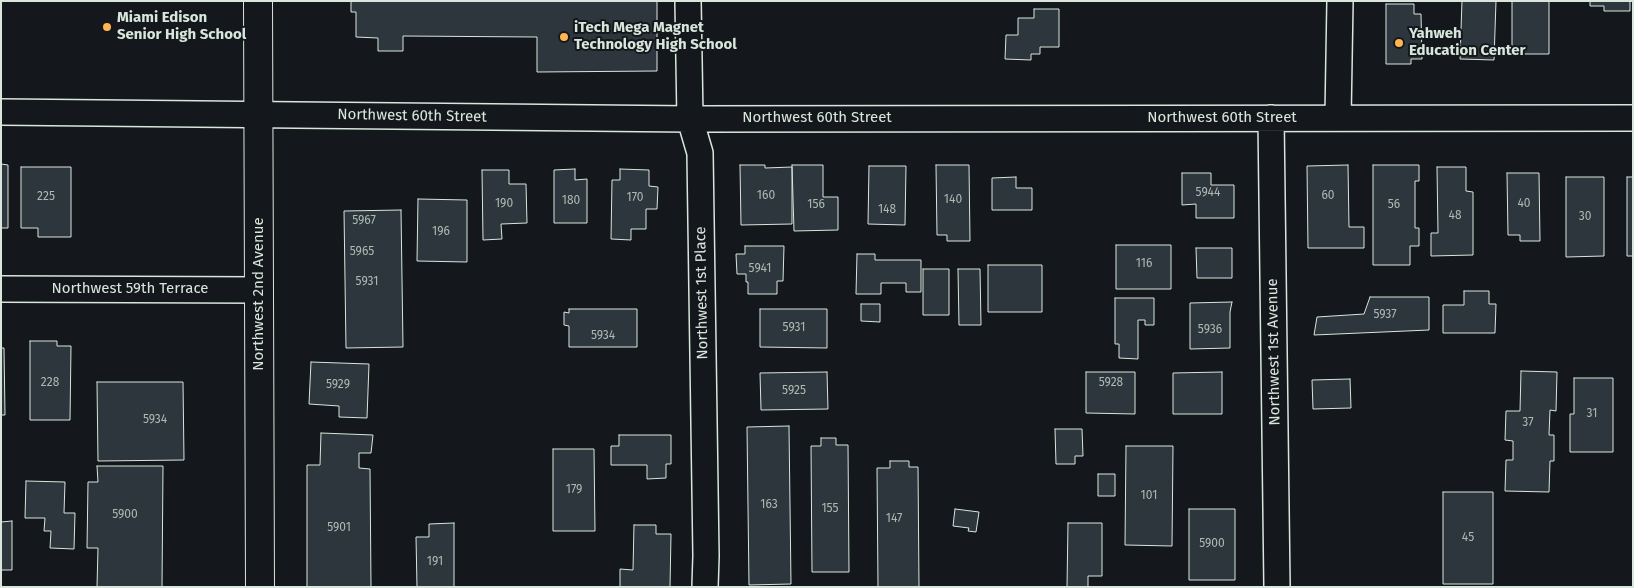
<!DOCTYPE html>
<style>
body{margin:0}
#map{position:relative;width:1634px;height:588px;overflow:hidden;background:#14181c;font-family:"Fira Sans",sans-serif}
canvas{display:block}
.frame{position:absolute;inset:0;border:2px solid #d8e6dc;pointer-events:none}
</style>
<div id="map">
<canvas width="1634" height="588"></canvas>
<div class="frame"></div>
</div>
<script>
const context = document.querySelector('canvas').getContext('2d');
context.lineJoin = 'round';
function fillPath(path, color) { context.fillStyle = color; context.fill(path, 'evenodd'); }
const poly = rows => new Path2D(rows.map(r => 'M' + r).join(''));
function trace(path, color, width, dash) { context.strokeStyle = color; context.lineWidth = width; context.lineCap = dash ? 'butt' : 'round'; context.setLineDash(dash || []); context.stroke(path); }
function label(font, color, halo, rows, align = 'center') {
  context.font = font + ' "Fira Sans",sans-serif'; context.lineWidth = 4; context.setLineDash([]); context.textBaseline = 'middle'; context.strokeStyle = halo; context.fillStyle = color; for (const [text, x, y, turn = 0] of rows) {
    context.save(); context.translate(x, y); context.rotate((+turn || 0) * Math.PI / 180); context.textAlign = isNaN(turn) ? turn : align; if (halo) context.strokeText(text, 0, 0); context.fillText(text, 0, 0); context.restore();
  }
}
const building = poly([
 [351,1,657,1,657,71,537,72,537,37,403,36,403,51,378,51,378,38,356,37,356,12,351,12,351,1],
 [1462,1,1496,1,1494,60,1460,59,1462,1],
 [1512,1,1549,1,1549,54,1512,54,1512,1],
 [1590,1,1630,1,1630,11,1604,11,1604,6,1590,6,1590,1],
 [1386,4,1414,4,1414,14,1421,14,1422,59,1411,59,1411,64,1386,64,1386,4],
 [1034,9,1059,9,1059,47,1040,47,1040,54,1031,54,1031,60,1005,59,1006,35,1018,35,1018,18,1034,18,1034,9],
 [1,164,8,165,8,228,1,228,1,164],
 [740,165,765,165,765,168,792,167,792,224,741,225,740,165],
 [792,165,823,165,823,197,838,197,838,230,794,231,792,165],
 [936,165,969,165,970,241,947,241,947,235,937,235,936,165],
 [1348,165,1349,227,1364,227,1364,248,1308,248,1307,166,1348,165],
 [1373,165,1419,165,1419,181,1415,181,1415,228,1419,228,1419,246,1410,246,1410,265,1373,265,1373,165],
 [869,166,906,166,905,225,868,224,869,166],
 [21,167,71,167,71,237,38,237,38,228,21,228,21,167],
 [1437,167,1466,167,1466,191,1473,192,1473,255,1431,256,1431,233,1438,233,1437,167],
 [575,169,575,180,587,179,587,223,554,223,554,170,575,169],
 [620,169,649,170,649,186,658,187,657,209,646,209,646,229,631,229,631,240,611,239,612,180,620,180,620,169],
 [482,170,509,170,509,184,526,184,527,223,501,224,502,239,483,240,482,170],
 [1182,173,1211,173,1211,185,1234,185,1234,218,1196,218,1196,204,1182,205,1182,173],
 [1507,173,1539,173,1540,241,1520,241,1520,235,1508,235,1507,173],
 [1016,177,1016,188,1032,188,1032,210,992,210,992,178,1016,177],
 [1566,177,1604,177,1604,256,1566,257,1566,177],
 [1627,177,1633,177,1633,256,1627,256,1627,177],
 [418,199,467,200,467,262,417,261,418,199],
 [401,210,403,347,346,348,344,211,401,210],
 [1116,245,1171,245,1171,289,1116,289,1116,245],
 [745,246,784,246,783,281,777,281,777,294,748,294,748,282,746,282,746,274,737,274,736,254,745,254,745,246],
 [1196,248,1232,248,1232,278,1197,278,1196,248],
 [857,254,875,254,875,260,921,260,921,292,906,292,906,283,881,283,881,294,856,294,857,254],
 [988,265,1042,265,1042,312,988,312,988,265],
 [923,269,949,269,949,315,923,315,923,269],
 [958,269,980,269,981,325,959,325,958,269],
 [1464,291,1489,291,1489,304,1496,304,1495,333,1443,333,1443,305,1464,305,1464,291],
 [1370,297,1429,297,1429,330,1314,335,1317,317,1364,314,1370,297],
 [1115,298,1154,298,1154,325,1145,325,1145,320,1138,320,1138,359,1119,358,1119,344,1115,344,1115,298],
 [1232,302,1230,312,1230,348,1190,349,1190,303,1232,302],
 [861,304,880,304,880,322,861,321,861,304],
 [569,309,637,309,637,347,569,347,569,326,564,325,564,312,569,313,569,309],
 [760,309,827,309,827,348,760,347,760,309],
 [30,341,57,341,57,346,71,346,70,420,30,420,30,341],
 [1,348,4,348,5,415,1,415,1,348],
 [311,362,369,364,367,418,339,417,339,406,309,404,311,362],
 [1521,371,1557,372,1556,411,1550,410,1549,435,1554,435,1554,461,1550,461,1549,492,1505,491,1506,460,1513,460,1513,441,1505,440,1506,411,1520,411,1521,371],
 [827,372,828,409,761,410,760,373,827,372],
 [1086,372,1135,372,1135,414,1086,413,1086,372],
 [1222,372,1222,414,1173,414,1173,373,1222,372],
 [1574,378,1613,378,1613,452,1570,452,1570,414,1574,414,1574,378],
 [1350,379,1351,408,1313,409,1312,380,1350,379],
 [97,382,183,382,184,460,98,461,97,382],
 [789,426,791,584,749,585,747,427,789,426],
 [1055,429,1082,429,1083,456,1075,456,1075,464,1056,464,1055,429],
 [321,433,373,435,371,453,359,453,359,468,370,469,371,587,307,587,307,465,320,465,321,433],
 [619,435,671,435,671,464,666,464,666,478,647,479,647,465,611,465,611,446,619,446,619,435],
 [821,438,836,438,836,445,848,445,849,572,812,572,811,446,821,446,821,438],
 [1126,446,1173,446,1172,546,1125,545,1126,446],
 [553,449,594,449,595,531,553,531,553,449],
 [890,461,909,461,909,467,918,467,919,587,878,587,877,468,890,468,890,461],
 [97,466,163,466,162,587,97,587,98,548,87,548,88,482,98,482,97,466],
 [1098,474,1115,474,1115,496,1098,496,1098,474],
 [26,481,65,482,64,513,75,513,74,549,50,548,51,531,44,531,45,518,25,518,26,481],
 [1443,492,1493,492,1493,584,1443,584,1443,492],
 [955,509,979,512,976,532,968,531,969,528,953,526,955,509],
 [1189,509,1235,509,1235,580,1189,580,1189,509],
 [12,521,12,570,1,570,1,522,12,521],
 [454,523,454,587,417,587,416,537,429,537,429,524,454,523],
 [1068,523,1102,523,1102,576,1088,576,1088,587,1067,587,1068,523],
 [634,525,656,525,656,534,671,534,670,587,620,587,620,569,633,570,634,525]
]);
fillPath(building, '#2c363c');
trace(building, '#d8e6dc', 1);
const street = poly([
 [688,1,690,119,700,153,706,556,705,587],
 [1,112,690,119,1633,118],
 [1338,117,1340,1],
 [1271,118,1277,587],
 [1,289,259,290]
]);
const secondary = poly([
 [258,1,260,587]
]);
trace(street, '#d8e6dc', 28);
trace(secondary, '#d8e6dc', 30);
trace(street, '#14181c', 25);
trace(secondary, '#14181c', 28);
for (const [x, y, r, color] of [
 [107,27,5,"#ffb74d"],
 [564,37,5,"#ffb74d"],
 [1399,43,5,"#ffb74d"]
]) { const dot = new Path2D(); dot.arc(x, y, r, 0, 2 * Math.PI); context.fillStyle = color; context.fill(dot); trace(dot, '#14181c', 2); }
label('12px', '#adbab4', null, [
 ["5944",1208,193],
 ["160",766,196],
 ["60",1328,196],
 ["225",46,197],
 ["170",635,198],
 ["140",953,200],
 ["180",571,201],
 ["190",504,204],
 ["40",1524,204],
 ["156",816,205],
 ["56",1394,205],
 ["148",887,210],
 ["48",1455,216],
 ["30",1585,217],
 ["5967",364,221],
 ["196",441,232],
 ["5965",362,252],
 ["116",1144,264],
 ["5941",760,269],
 ["5931",367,282],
 ["5937",1385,315],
 ["5931",794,328],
 ["5936",1210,330],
 ["5934",603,336],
 ["228",50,383],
 ["5928",1111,383],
 ["5929",338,385],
 ["5925",794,391],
 ["31",1592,414],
 ["5934",155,420],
 ["37",1528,423],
 ["179",574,490],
 ["101",1149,496],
 ["163",769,505],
 ["155",830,509],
 ["5900",125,515],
 ["147",894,519],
 ["5901",339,528],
 ["45",1468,538],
 ["5900",1212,544],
 ["191",435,562]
]);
label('bold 15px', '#d8e6dc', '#14181c', [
 ["Miami Edison",117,18],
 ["Senior High School",117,35],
 ["iTech Mega Magnet",574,28],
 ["Technology High School",574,45],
 ["Yahweh",1409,34],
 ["Education Center",1409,51]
], 'left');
label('15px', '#d8e6dc', '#14181c', [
 ["Northwest 60th Street",412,116,1],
 ["Northwest 60th Street",817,118],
 ["Northwest 60th Street",1222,118],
 ["Northwest 59th Terrace",130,289],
 ["Northwest 1st Place",702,293,-91],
 ["Northwest 2nd Avenue",259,294,-90],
 ["Northwest 1st Avenue",1274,352,-91]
]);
</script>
